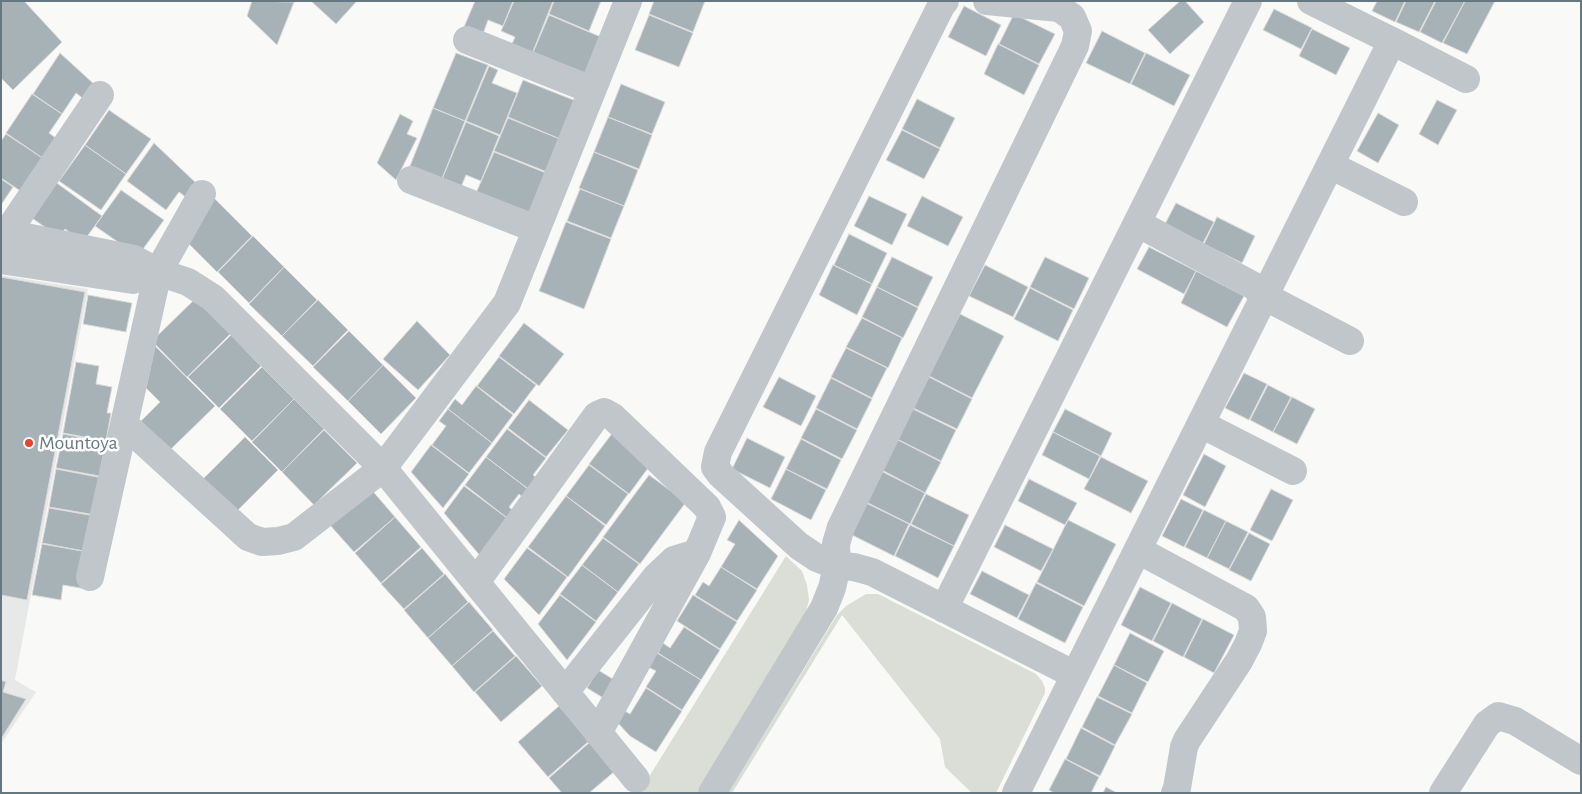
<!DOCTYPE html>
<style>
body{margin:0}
#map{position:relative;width:1582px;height:794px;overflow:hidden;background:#f9f9f7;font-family:"Alegreya Sans",sans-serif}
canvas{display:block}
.frame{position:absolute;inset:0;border:2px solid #657882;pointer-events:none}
</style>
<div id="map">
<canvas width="1582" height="794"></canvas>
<div class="frame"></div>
</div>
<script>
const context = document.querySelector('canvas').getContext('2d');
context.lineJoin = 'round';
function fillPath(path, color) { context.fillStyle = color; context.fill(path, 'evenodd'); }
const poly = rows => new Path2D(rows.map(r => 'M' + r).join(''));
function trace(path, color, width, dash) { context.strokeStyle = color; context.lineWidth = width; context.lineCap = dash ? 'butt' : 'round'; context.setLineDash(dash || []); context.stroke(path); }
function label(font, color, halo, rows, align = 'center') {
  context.font = font + ' "Alegreya Sans",sans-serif'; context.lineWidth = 5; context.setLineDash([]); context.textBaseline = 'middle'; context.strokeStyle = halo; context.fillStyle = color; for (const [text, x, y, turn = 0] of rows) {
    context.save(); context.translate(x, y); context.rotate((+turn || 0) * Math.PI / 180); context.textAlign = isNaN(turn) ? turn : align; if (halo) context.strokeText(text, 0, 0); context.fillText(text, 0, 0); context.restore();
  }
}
fillPath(poly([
 [1,275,88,289,15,680,36,692,1,744]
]), '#e7e9e8');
fillPath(poly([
 [786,556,802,571,807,585,809,600,806,612,697,793,639,793],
 [866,594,878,594,1036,674,1042,681,1045,688,1045,693,996,793,972,793,945,767,940,739,842,615,732,793,728,793,837,615,846,606]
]), '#daded6');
const building = poly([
 [1,1,24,1,62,42,13,90,1,78,1,1],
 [252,1,294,2,277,45,247,16,252,1],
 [311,1,357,1,336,24,311,1],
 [475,1,513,1,503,26,488,20,483,34,464,27,475,1],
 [514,1,553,1,532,54,511,46,515,37,501,31,514,1],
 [554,1,601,1,589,31,549,14,554,1],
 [654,1,705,1,693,32,649,14,654,1],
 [1180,1,1185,1,1204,22,1170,54,1148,30,1180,1],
 [1377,1,1405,1,1395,22,1372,11,1377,1],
 [1406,1,1435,1,1419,32,1396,22,1406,1],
 [1436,1,1465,1,1442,43,1420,32,1436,1],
 [1465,1,1495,1,1467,54,1443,43,1465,1],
 [964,6,1001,25,986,56,948,37,964,6],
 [1274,9,1312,28,1301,49,1263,30,1274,9],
 [1014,14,1055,34,1039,64,999,44,1014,14],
 [549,15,601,37,585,76,532,55,549,15],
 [649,15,693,33,679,67,635,50,649,15],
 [1312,29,1350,48,1336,75,1299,56,1312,29],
 [1102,31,1145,53,1130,84,1086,63,1102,31],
 [998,44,1039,65,1024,95,984,74,998,44],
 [60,53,95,85,85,100,76,93,62,114,33,94,60,53],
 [456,53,488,65,465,121,433,108,456,53],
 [1146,53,1190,75,1174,106,1131,84,1146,53],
 [489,66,498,70,492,83,517,93,500,135,466,121,489,66],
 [523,80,576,101,560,139,508,117,523,80],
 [621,84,665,102,652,134,608,117,621,84],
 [32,94,62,114,49,133,57,139,44,159,6,133,32,94],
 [917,99,955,118,940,148,902,129,917,99],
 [1437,100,1457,110,1438,145,1419,134,1437,100],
 [433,108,465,121,442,179,410,166,433,108],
 [109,110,151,139,126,174,85,145,109,110],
 [1378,113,1399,125,1378,163,1357,151,1378,113],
 [400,114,413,121,407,134,417,138,396,180,377,163,400,114],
 [608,117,652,135,639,169,594,152,608,117],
 [508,118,560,139,547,172,494,151,508,118],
 [466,122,499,136,481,181,466,175,461,187,442,179,466,122],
 [902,130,940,149,924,179,886,160,902,130],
 [6,134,44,159,22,192,1,178,1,141,6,134],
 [154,143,197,184,187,198,179,192,166,210,127,181,154,143],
 [85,145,126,174,101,210,59,181,85,145],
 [494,152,546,173,529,215,476,193,494,152],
 [594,152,638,170,624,206,579,188,594,152],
 [1,179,13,187,1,205,1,179],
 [54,181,102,216,83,242,65,229,59,237,29,216,54,181],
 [580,189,624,206,611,238,567,221,580,189],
 [121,190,164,220,138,256,95,226,121,190],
 [869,196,907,214,892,245,854,226,869,196],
 [922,196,963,217,948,246,907,226,922,196],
 [214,198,252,236,217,272,185,240,214,198],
 [1176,203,1214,222,1203,243,1165,224,1176,203],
 [1217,217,1255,236,1242,263,1204,244,1217,217],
 [566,222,611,239,584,309,539,291,566,222],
 [849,234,887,253,872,284,834,265,849,234],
 [253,236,284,267,249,303,218,272,253,236],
 [1149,247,1196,271,1184,294,1137,269,1149,247],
 [892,257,933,277,918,307,877,287,892,257],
 [1045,257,1089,278,1074,309,1030,287,1045,257],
 [833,265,872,284,857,315,819,295,833,265],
 [985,265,1028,287,1013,317,969,296,985,265],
 [284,267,317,300,282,336,249,304,284,267],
 [1196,271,1244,296,1227,327,1181,303,1196,271],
 [1,277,85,292,27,600,1,595,1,277],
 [877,287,918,308,903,338,862,317,877,287],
 [1030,288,1073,310,1058,341,1014,319,1030,288],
 [88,295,132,303,126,332,83,324,88,295],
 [195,299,230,334,187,377,152,341,195,299],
 [318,300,348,330,313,366,282,336,318,300],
 [960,314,1004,336,972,398,929,376,960,314],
 [862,318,902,338,888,368,846,347,862,318],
 [417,321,450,355,418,390,383,359,417,321],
 [524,323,564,354,539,386,499,356,524,323],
 [349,331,383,365,348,401,313,367,349,331],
 [231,335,261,366,219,408,188,377,231,335],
 [155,346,215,406,170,450,141,421,160,402,146,388,155,346],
 [846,348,887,368,872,398,831,377,846,348],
 [499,357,536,385,514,414,477,386,499,357],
 [76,362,99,366,96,384,112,387,107,413,111,413,106,441,63,433,76,362],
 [383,365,416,398,381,434,348,401,383,365],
 [262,367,294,399,252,441,220,409,262,367],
 [1244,373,1267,384,1249,420,1225,408,1244,373],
 [779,377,816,396,801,426,763,407,779,377],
 [929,377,972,399,957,429,913,408,929,377],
 [831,378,872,399,857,429,816,408,831,378],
 [1268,385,1291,397,1273,432,1250,420,1268,385],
 [476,386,513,415,492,443,448,409,455,399,462,405,476,386],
 [1292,397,1315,409,1297,444,1273,432,1292,397],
 [294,399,324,429,282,472,252,442,294,399],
 [529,400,568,430,546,457,508,428,529,400],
 [448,409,492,443,469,473,432,445,446,426,439,421,448,409],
 [816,409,857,430,842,459,801,438,816,409],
 [913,409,956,430,941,461,897,439,913,409],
 [1065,409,1112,433,1101,456,1053,432,1065,409],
 [617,427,651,464,629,494,589,464,617,427],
 [507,429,546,458,533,475,540,480,531,491,486,457,507,429],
 [324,430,357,463,314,505,282,472,324,430],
 [1053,432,1100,456,1089,479,1042,455,1053,432],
 [63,434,106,442,99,476,56,468,63,434],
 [245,437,278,470,234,514,201,481,245,437],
 [747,438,785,457,770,488,732,469,747,438],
 [801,439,841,460,827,489,786,469,801,439],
 [898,440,941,462,925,493,882,470,898,440],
 [431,445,469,474,443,508,411,472,431,445],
 [1204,454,1226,466,1205,507,1183,495,1204,454],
 [486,457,532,492,526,500,519,494,509,507,516,513,511,521,465,485,486,457],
 [1101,457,1148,481,1131,513,1084,489,1101,457],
 [589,465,628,494,606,525,566,496,589,465],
 [56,469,108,479,101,516,49,507,56,469],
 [786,469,826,490,811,520,771,499,786,469],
 [881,471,925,493,910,524,866,502,881,471],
 [649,475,686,502,640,564,603,537,649,475],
 [1029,479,1077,503,1065,525,1018,501,1029,479],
 [464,486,511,521,482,558,444,513,464,486],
 [370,488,395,517,354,552,329,524,370,488],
 [1271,489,1293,500,1272,541,1250,530,1271,489],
 [926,494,969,515,954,546,911,524,926,494],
 [566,496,605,526,568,577,528,547,566,496],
 [1181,499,1203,510,1184,547,1162,536,1181,499],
 [866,503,909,524,894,556,850,534,866,503],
 [49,508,101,517,94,553,42,543,49,508],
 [1204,510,1226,521,1207,558,1185,547,1204,510],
 [395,517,421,547,381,583,355,553,395,517],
 [739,520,778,556,757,589,721,567,735,544,727,540,739,520],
 [1068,520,1116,544,1084,606,1037,582,1068,520],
 [1226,521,1248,532,1229,569,1207,558,1226,521],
 [910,525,954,546,938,578,895,556,910,525],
 [1005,525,1053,549,1041,571,994,547,1005,525],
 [1249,533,1270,544,1251,581,1229,570,1249,533],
 [603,538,639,564,618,592,582,565,603,538],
 [42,544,94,553,86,589,63,585,61,600,32,595,42,544],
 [422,548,444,574,404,609,381,584,422,548],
 [527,548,567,577,539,615,504,579,527,548],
 [582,565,618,592,596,621,560,594,582,565],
 [721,567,757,590,737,621,695,595,703,582,709,586,721,567],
 [982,571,1029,595,1017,618,970,594,982,571],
 [445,574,468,602,428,638,404,610,445,574],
 [1036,583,1083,607,1065,643,1018,619,1036,583],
 [1140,587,1171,603,1152,641,1121,625,1140,587],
 [560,595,596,622,567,660,538,624,560,595],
 [693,595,737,622,720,649,677,621,693,595],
 [469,602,493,630,452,666,428,638,469,602],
 [1172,603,1202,619,1183,657,1153,641,1172,603],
 [1203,619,1234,635,1214,673,1184,657,1203,619],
 [684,627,720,650,701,680,658,653,663,643,670,648,684,627],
 [493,631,515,656,474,692,452,666,493,631],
 [1130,633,1164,651,1148,682,1114,665,1130,633],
 [657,653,701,680,682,710,646,687,656,671,648,667,657,653],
 [516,656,542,686,501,722,475,692,516,656],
 [1114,665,1147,683,1132,713,1098,696,1114,665],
 [598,670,616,681,605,699,587,688,598,670],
 [1,680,6,682,3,692,26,699,1,739,1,680],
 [646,688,682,711,656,752,630,736,616,721,623,710,630,714,646,688],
 [1097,697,1132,714,1115,745,1082,727,1097,697],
 [559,706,589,741,548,777,518,742,559,706],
 [1081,728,1115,746,1100,776,1066,759,1081,728],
 [590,742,615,771,589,793,562,793,549,778,590,742],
 [1065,759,1099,777,1091,793,1054,793,1049,790,1065,759],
 [1106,787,1117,793,1103,793,1106,787]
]);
fillPath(building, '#a7b2b6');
trace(building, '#dbdbd9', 1);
trace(poly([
 [945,1,941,6,718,452,715,467,721,475,799,546,817,558,837,566,854,567,872,572,1075,675],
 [467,40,592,90],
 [1392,41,1466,79],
 [1330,165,1404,202],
 [411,180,536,229],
 [1137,223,1254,286,1264,296,1350,341],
 [1,232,134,259,158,272,188,282,213,298,383,468,636,779],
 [1,245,7,233,100,95],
 [1,260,133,280,158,272],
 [124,424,248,537,262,542,278,541,294,537,383,468,507,303,628,1],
 [1201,424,1293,471],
 [1138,550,1246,608,1252,617,1253,631,1248,644,1239,661,1187,740,1184,747,1177,788,1175,793],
 [90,577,158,272,202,194],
 [476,582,597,415,604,412,613,417,707,507,712,517,697,553,598,733],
 [944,609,1248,1],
 [565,692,656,577,674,560,697,553],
 [712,793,824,608,832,588,837,566,836,544,841,527,1075,46,1078,31,1072,17,1059,8,987,1],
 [1016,793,1392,41,1311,1],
 [1443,793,1487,724,1498,716,1515,721,1581,761]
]), '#c0c6c9', 28);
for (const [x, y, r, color] of [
 [29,443,5,"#e3462e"]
]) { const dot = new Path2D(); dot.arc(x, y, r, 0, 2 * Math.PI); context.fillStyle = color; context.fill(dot); trace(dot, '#fff', 2); }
label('20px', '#657882', '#fff', [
 ["Mountoya",39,443]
], 'left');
</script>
